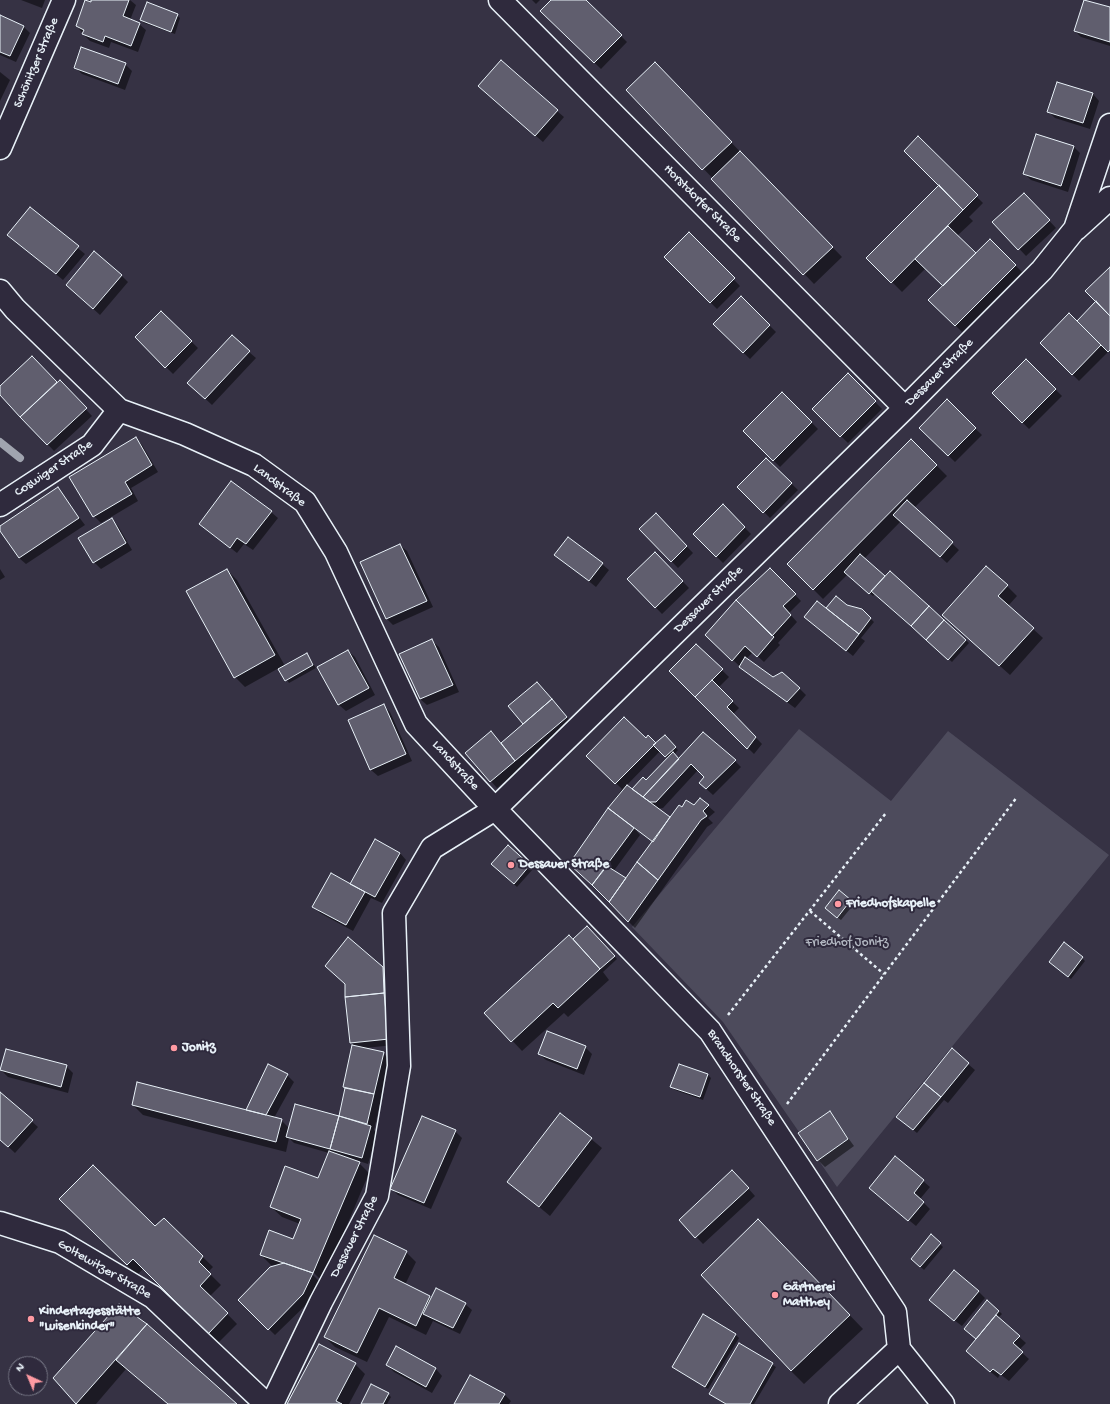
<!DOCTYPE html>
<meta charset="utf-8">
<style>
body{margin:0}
#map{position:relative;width:1110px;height:1404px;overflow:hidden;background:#363244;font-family:"Gochi Hand",sans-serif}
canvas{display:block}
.north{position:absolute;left:8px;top:1356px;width:40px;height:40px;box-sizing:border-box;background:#2f2a3d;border:1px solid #797a88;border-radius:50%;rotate:316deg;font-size:11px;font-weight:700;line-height:16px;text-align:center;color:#e8f1f8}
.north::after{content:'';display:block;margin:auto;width:14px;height:18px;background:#ff9aa2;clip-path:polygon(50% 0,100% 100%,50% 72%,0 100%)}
</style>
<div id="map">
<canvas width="1110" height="1404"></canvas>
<div class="north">N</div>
</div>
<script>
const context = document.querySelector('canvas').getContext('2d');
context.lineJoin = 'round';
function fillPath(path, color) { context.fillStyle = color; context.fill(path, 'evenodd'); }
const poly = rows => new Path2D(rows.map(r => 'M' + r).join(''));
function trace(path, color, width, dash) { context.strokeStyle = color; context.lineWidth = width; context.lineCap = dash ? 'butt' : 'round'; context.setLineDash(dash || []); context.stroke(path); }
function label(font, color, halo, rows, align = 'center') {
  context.font = font + ' "Gochi Hand",sans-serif'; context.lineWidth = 4; context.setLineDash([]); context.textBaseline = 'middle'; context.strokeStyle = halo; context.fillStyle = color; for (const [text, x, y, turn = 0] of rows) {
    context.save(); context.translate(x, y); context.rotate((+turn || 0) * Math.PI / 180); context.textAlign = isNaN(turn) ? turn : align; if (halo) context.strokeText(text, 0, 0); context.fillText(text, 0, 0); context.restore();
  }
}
fillPath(poly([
 [799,729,891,801,948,731,1109,855,837,1187,723,1022,632,927]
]), '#4d4b5c');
fillPath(poly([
 [21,0,45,0,42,8],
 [92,0,130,0,136,5,130,20,139,24,146,30,138,52,111,42,109,48,90,41,83,34,77,26],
 [532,0,540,0,536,4],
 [552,0,585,0,627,42,601,69,542,11],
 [1085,0,1110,8,1110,46,1081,37,1075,31],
 [177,15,180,18,175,34,144,23,141,20],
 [0,16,23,26,30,33,16,62,0,55],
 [125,64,132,71,125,90,82,74,75,67],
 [0,72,10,80,0,101],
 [665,74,842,257,814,284,628,90],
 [1058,83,1093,94,1099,101,1090,129,1055,118,1049,112],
 [486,93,557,111,564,117,543,142],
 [1036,135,1074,147,1080,153,1068,192,1031,180,1024,173],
 [918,138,983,203,969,217,973,221,957,236,976,254,990,240,1022,272,962,332,930,300,944,286,926,268,902,292,868,258,940,185],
 [1031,201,1056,228,1026,256,994,222],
 [30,209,85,254,63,280,9,235],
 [689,234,740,286,717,309,665,257],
 [1110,268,1110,352,1109,351,1079,381,1041,343,1077,322,1097,302],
 [121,275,128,282,100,315,67,285],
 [741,297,776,332,750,359,714,324],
 [161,312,198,348,173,374,136,337],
 [249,352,256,358,212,405,195,389],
 [32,357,57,384,66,388,92,416,54,451,0,394,0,388],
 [1026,360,1062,396,1029,429,993,393],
 [848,374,882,409,848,443,813,409],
 [782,393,818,429,780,467,744,431],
 [947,401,982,435,955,462,920,428],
 [136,438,142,445,158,472,131,488,138,501,101,523,94,516],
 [911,440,947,476,914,508,959,550,947,563,901,521,864,559,885,578,928,606,969,643,952,662,875,594,873,596,848,574,823,599,788,564],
 [766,459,798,490,770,518,739,487],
 [57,488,85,525,26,564,19,558,0,527],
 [723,506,751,534,723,563,694,534],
 [271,512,278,518,253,550,244,544,237,553,200,524],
 [656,514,693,553,678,568,640,529],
 [111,519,118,526,132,550,101,569,94,562,80,538],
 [400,545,407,551,433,607,393,625,387,619,361,563],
 [655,553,689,588,662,614,628,579],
 [556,555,602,564,609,570,596,587],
 [0,569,5,577,0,580],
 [770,569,801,601,789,613,797,622,778,643,780,645,764,662,753,652,746,659,772,678,799,688,806,695,795,708,747,673,706,635],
 [227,570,237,580,285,666,307,654,316,668,289,683,279,668,245,687,235,677],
 [1007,586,1017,596,1008,606,1043,638,1010,675,954,625],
 [836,597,847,605,862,610,874,622,861,638,865,641,853,656,805,617,826,610],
 [432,641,439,647,459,692,427,705,420,699,401,654],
 [696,645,729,677,718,688,739,708,733,714,762,744,754,754,670,671],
 [348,651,355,657,375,695,346,711,339,705,318,667],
 [543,690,573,724,497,788,466,753,497,739,501,744,525,724,510,706],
 [383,705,390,712,412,761,378,776,371,770,349,721],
 [664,737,678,750,674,755,679,760,735,761,741,767,713,795,700,783,705,777,698,770,663,808,657,809,670,819,682,808,694,807,700,799,715,812,708,818,713,823,707,827,635,928,570,864,622,789,588,756,646,740,656,744],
 [660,751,668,758,646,781,632,790,626,786],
 [633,827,654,842,625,879,613,872,640,835],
 [508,846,533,869,517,887,496,867],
 [400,853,406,860,382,903,371,898,353,931,320,913,314,906],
 [839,891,854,904,841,920,829,911],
 [587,927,617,959,603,972,609,980,568,1017,564,1013,522,1051,486,1013],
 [1082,958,1085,961,1071,979,1053,965],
 [382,968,389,975,395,1045,364,1048,383,1053,390,1060,374,1130,377,1133,368,1164,356,1160,369,1173,323,1282,310,1269,308,1270,319,1281,310,1301,275,1335,239,1300,276,1266,271,1265,261,1255,294,1240,300,1224,282,1217,271,1207,318,1179,329,1153,294,1143,289,1138,286,1152,143,1115,133,1105,246,1111,287,1075,294,1082,274,1118,281,1120,290,1129,339,1118,346,1089,344,1087,355,1047,351,1042],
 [585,1047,592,1054,584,1075,546,1060,539,1054],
 [952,1050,975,1070,948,1103,944,1100,917,1133,901,1120],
 [679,1065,708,1075,711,1078,703,1100,675,1090,672,1086],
 [66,1066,73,1073,68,1093,8,1077,1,1070],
 [0,1093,38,1127,15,1153,0,1139],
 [829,1112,854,1146,825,1167,818,1160],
 [561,1114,602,1148,550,1216,508,1181],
 [455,1131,462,1138,431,1209,398,1195,392,1189],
 [739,1178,755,1196,703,1244,680,1220],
 [923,1181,930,1187,920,1199,930,1209,916,1226,877,1194],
 [61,1199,156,1228,164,1219,213,1267,208,1272,221,1285,210,1296,237,1324,218,1343,143,1269,137,1275],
 [771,1233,863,1329,804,1384,791,1371],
 [940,1244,943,1247,924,1270,915,1262],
 [406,1252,416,1262,405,1285,432,1299,465,1304,472,1310,460,1334,433,1321,426,1335,389,1317,367,1362,335,1347,325,1337],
 [978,1291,985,1298,962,1326,937,1307],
 [999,1311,1002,1314,998,1318,1026,1343,1019,1350,1029,1359,1009,1381,1000,1374,998,1378,974,1358,977,1339,968,1332],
 [146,1325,235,1404,168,1404,126,1369,96,1404,78,1404,55,1378],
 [736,1335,739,1338,708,1389,673,1367],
 [739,1344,776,1367,754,1404,725,1404,710,1394],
 [397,1348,436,1369,442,1376,432,1393,394,1372,387,1365],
 [355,1364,365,1374,349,1404,288,1404],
 [388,1394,391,1397,387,1404,362,1404],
 [504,1394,511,1401,509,1404,455,1404]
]), '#0007');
trace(poly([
 [0,442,20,458]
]), '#a0a4af', 8);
const building = poly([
 [85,0,91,2,91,0,129,0,123,16,140,23,131,46,105,36,103,42,82,34,84,30,76,26,85,0],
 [551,0,586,0,622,35,594,63,540,11,551,0],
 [1084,0,1110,7,1110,42,1074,31,1084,0],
 [147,2,178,14,171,32,140,20,147,2],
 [0,15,24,26,10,56,0,52,0,15],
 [81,47,126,63,118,84,74,68,81,47],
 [501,60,558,110,535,136,478,86,501,60],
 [655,62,732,142,702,170,626,90,655,62],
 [1057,82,1093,93,1083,123,1047,112,1057,82],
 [1036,134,1074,146,1061,186,1023,174,1036,134],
 [918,136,978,195,963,210,904,151,918,136],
 [740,151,833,247,803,275,711,179,740,151],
 [939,185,963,210,891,283,866,258,939,185],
 [1024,193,1050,220,1018,250,992,222,1024,193],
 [30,207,79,246,56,274,7,235,30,207],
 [948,226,976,253,943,286,915,259,948,226],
 [689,232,735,278,710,303,664,257,689,232],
 [990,239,1016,265,955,326,928,300,990,239],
 [94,251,122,275,93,309,66,285,94,251],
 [1110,267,1110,316,1085,291,1110,267],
 [741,296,770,325,743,353,713,324,741,296],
 [1096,301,1110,316,1110,350,1108,352,1077,321,1096,301],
 [161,311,192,341,165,368,135,337,161,311],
 [1069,313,1101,345,1072,375,1040,343,1069,313],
 [232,335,250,351,205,399,187,383,232,335],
 [32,356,57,382,20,417,0,395,0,386,32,356],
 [1026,359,1056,389,1022,423,992,393,1026,359],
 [848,373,876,401,840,437,812,409,848,373],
 [60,380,87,408,47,445,20,417,60,380],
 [782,392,812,422,773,461,743,431,782,392],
 [947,399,976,428,948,456,919,428,947,399],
 [136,437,152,465,125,482,132,494,93,517,69,477,136,437],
 [911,439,937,465,813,590,787,564,911,439],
 [766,458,792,483,763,513,737,487,766,458],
 [231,481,272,511,246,544,237,538,230,548,199,524,231,481],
 [58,487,79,518,19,558,0,531,0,526,58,487],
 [907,500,953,542,940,557,893,515,907,500],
 [723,504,745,527,716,557,693,534,723,504],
 [656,513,687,546,671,562,639,529,656,513],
 [112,518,126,543,93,563,78,538,112,518],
 [568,537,603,563,589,581,554,555,568,537],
 [400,544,427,601,386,619,360,562,400,544],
 [655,552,683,581,655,608,627,579,655,552],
 [860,554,885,576,869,594,844,572,860,554],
 [986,566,1008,585,998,596,1034,628,999,666,942,615,986,566],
 [770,568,796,594,783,606,791,615,772,636,736,600,770,568],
 [227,569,275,655,234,678,186,591,227,569],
 [890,571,929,606,911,626,871,591,890,571],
 [836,596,847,605,862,609,871,618,859,634,826,608,836,596],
 [736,600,774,637,757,657,745,646,732,661,705,635,736,600],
 [817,601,859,634,846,651,804,617,817,601],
 [929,606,944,620,926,640,911,626,929,606],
 [944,620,966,640,948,660,926,640,944,620],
 [432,639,453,685,420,699,399,654,432,639],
 [696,644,723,669,695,697,669,671,696,644],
 [348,650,369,688,338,705,317,667,348,650],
 [307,653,313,665,285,681,278,669,307,653],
 [745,657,773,677,782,672,800,688,787,702,739,667,745,657],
 [712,680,733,701,727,707,756,737,747,749,695,697,712,680],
 [537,682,552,699,523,724,508,706,537,682],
 [552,699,567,717,515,761,501,743,552,699],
 [384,704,406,754,370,770,348,720,384,704],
 [624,717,646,738,648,735,656,743,615,784,586,756,624,717],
 [491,731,515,761,490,782,465,753,491,731],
 [703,732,736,760,706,789,699,783,704,777,691,764,656,802,650,802,643,797,703,732],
 [665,735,676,747,665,757,653,745,665,735],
 [673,752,679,759,643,797,632,789,643,777,646,780,673,752],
 [627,785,670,817,653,842,608,808,627,785],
 [700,798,709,805,703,811,707,816,701,820,658,880,637,862,679,805,682,807,686,800,694,805,700,798],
 [608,808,634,828,592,885,569,864,608,808],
 [375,839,400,853,375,897,350,884,375,839],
 [508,845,530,865,514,884,491,864,508,845],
 [637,862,658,880,628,922,609,902,637,862],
 [607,866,626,878,609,902,592,885,607,866],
 [331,873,365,892,346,925,312,907,331,873],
 [839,890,851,900,837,918,825,908,839,890],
 [587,926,615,956,600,969,573,939,587,926],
 [569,935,600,969,558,1008,553,1003,511,1042,484,1013,569,935],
 [348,937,383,967,384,993,345,997,345,984,325,966,348,937],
 [1064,942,1083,957,1068,977,1049,962,1064,942],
 [384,993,389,1039,350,1043,345,997,384,993],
 [547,1031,586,1046,577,1069,538,1054,547,1031],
 [352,1045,384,1052,374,1094,343,1087,352,1045],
 [952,1048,969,1063,941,1097,924,1083,952,1048],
 [6,1049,67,1065,61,1087,0,1070,6,1049],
 [268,1064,288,1074,266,1115,246,1110,268,1064],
 [679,1064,708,1074,700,1097,670,1087,679,1064],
 [137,1082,282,1119,276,1142,132,1105,137,1082],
 [924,1083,941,1097,913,1130,896,1117,924,1083],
 [345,1088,374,1094,367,1124,339,1116,345,1088],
 [0,1092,33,1120,8,1147,0,1140,0,1092],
 [295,1104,339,1116,330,1149,286,1137,295,1104],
 [830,1111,848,1139,817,1161,798,1133,830,1111],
 [560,1113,592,1138,539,1207,507,1182,560,1113],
 [339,1116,371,1126,362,1158,330,1149,339,1116],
 [422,1116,456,1130,424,1203,390,1189,422,1116],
 [329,1151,360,1162,313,1273,260,1255,269,1230,293,1239,301,1219,270,1207,285,1166,318,1178,329,1151],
 [895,1156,924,1180,914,1193,924,1202,908,1221,869,1188,895,1156],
 [93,1165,155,1226,164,1218,203,1256,199,1262,211,1274,200,1286,228,1313,208,1334,133,1259,127,1265,59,1199,93,1165],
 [732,1170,749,1188,695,1238,679,1220,732,1170],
 [758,1219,850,1315,791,1371,701,1275,758,1219],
 [931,1234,941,1243,920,1267,911,1259,931,1234],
 [374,1235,407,1251,394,1278,430,1296,416,1326,379,1308,357,1353,324,1337,374,1235],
 [284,1263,313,1273,303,1294,268,1330,238,1300,270,1267,284,1263],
 [954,1270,979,1291,954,1321,929,1300,954,1270],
 [436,1288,466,1303,453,1328,423,1314,436,1288],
 [987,1300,999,1311,976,1339,964,1329,987,1300],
 [119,1304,147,1324,76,1404,53,1378,119,1304],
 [703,1314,736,1334,705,1387,672,1367,703,1314],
 [996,1315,1020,1336,1013,1343,1023,1352,1001,1375,993,1369,990,1372,966,1351,996,1315],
 [147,1324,237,1404,168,1404,116,1360,147,1324],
 [739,1343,773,1363,750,1404,726,1404,709,1394,739,1343],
 [319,1344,356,1363,336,1401,342,1404,287,1404,319,1344],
 [396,1346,436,1368,426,1387,386,1365,396,1346],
 [470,1375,505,1394,499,1404,454,1404,470,1375],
 [371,1384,389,1393,383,1404,361,1404,371,1384]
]);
fillPath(building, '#605e6e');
trace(building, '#e8f1f8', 1);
const street = poly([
 [500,0,905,408],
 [0,148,64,0],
 [1076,229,1110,198],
 [0,291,15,309,119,410,185,434,254,465,305,502,336,552,416,724,495,809,710,1031,895,1312,899,1349,943,1404],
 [0,505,92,445,119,410],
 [0,1223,60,1242,153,1297,266,1404],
 [272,1404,321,1302,377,1196,399,1066,394,913,432,848,495,809,905,408,1042,270,1075,229,1110,125],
 [840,1404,899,1349]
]);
trace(street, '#e8f1f8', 25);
trace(poly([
 [810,911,884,974],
 [728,1015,886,813],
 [787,1104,1017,797]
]), '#e8f1f8', 2.5, [3, 3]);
trace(street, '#2f2a3d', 22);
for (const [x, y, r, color] of [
 [511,865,4,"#ff9aa2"],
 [838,904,4,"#ff9aa2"],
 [174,1048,4,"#ff9aa2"],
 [775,1295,4,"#ff9aa2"],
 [31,1319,4,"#ff9aa2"]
]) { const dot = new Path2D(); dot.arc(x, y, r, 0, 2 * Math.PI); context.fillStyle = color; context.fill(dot); trace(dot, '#2f2a3d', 1.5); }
label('13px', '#e8f1f8', '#2f2a3d', [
 ["Schönitzer Straße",37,63,-67],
 ["Horstdorfer Straße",702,204,45],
 ["Dessauer Straße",940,373,-45],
 ["Coswiger Straße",54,469,-34],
 ["Landstraße",279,486,37],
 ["Dessauer Straße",709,600,-44],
 ["Landstraße",455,766,47],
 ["Brandhorster Straße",741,1078,56],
 ["Dessauer Straße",355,1237,-63],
 ["Goltewitzer Straße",104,1270,30]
]);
label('bold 13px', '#e8f1f8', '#2f2a3d', [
 ["Dessauer Straße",519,865],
 ["Friedhofskapelle",846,904],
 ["Jonitz",182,1048],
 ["Gärtnerei",783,1288],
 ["Matthey",783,1303],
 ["Kindertagesstätte",39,1312],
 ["\"Luisenkinder\"",39,1327]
], 'left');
label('13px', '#b2b7c1', '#2f2a3d', [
 ["Friedhof Jonitz",847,943]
]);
</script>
